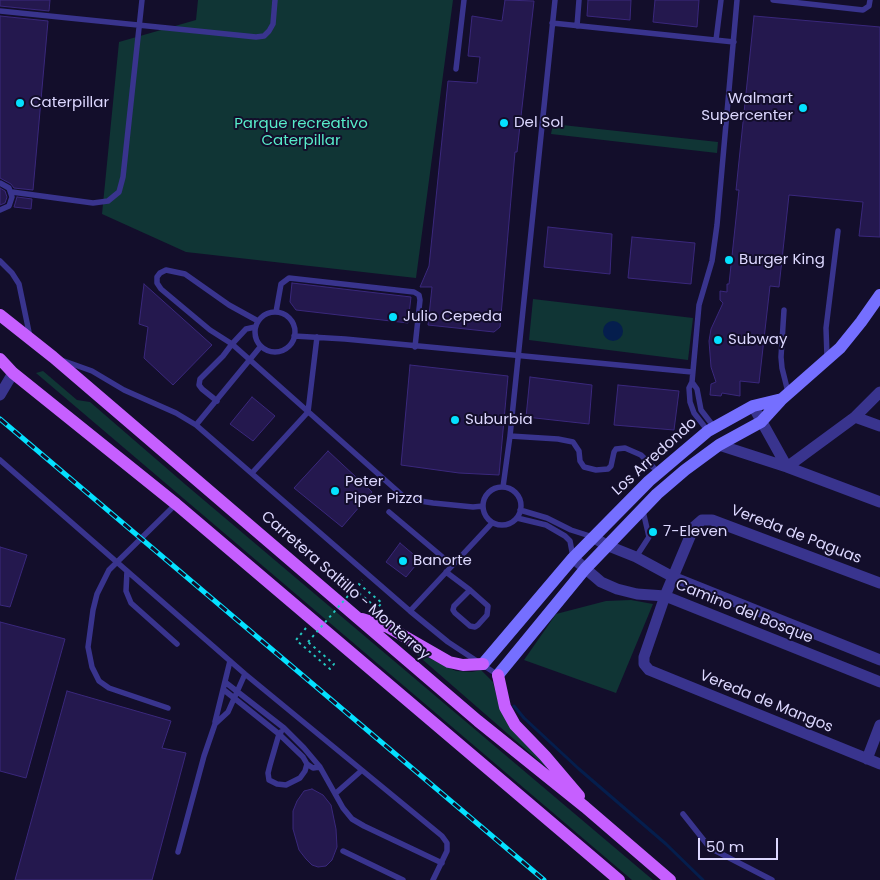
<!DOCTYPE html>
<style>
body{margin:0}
#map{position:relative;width:880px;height:880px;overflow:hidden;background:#130e2b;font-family:Poppins,sans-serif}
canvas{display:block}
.scale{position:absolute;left:698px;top:838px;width:80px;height:22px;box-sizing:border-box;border:2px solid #ddd8ff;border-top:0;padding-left:6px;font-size:15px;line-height:18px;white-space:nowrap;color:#ddd8ff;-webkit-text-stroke:4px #130e2b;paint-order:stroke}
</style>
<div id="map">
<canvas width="880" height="880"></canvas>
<div class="scale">50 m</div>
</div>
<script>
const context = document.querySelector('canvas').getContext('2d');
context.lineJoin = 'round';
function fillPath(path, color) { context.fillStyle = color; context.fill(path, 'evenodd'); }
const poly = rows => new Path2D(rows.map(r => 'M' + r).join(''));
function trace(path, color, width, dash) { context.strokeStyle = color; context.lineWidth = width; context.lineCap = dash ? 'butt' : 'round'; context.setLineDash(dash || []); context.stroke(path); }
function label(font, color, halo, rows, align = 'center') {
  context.font = font + ' Poppins,sans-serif'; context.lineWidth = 4; context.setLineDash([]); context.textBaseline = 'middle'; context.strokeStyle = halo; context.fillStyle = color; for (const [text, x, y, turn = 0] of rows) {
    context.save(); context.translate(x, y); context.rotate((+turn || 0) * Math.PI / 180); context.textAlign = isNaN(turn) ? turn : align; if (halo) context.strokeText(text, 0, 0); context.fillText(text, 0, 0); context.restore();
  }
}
fillPath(poly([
 [198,0,453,0,416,278,186,252,102,214,119,42,196,20],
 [553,124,718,142,717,153,551,134],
 [533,299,693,318,688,360,529,340],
 [43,371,77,400,90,402,186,485,653,880,632,880,36,373],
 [631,600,653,604,616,693,524,660,556,614,606,601],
 [400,640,429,658,456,671,472,672,481,670,493,682,498,702,554,774]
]), '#103535');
fillPath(poly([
 '603 331a10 10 0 1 1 20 0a10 10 0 1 1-20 0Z'
]), '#051e4d');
trace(poly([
 [514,706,524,718,579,769,666,844,703,880]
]), '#051e4d', 3);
const building = poly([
 [0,0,50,0,49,11,0,6,0,0],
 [505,0,534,1,517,152,515,152,500,327,494,332,428,325,432,287,420,287,429,266,448,81,477,83,480,57,468,56,472,16,502,21,505,0],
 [588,0,631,0,630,20,587,16,588,0],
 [655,0,699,0,697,27,653,22,655,0],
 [0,16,48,21,33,190,14,188,11,184,0,178,0,16],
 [754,16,880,27,880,237,859,236,863,202,789,195,779,287,770,286,759,383,740,381,740,396,722,393,721,396,710,395,711,384,716,382,711,367,709,341,711,329,723,303,720,300,720,291,727,292,727,284,729,284,739,190,736,190,754,16],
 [0,188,5,191,7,197,5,203,0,205,0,188],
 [17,197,32,199,31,209,14,207,17,197],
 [548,227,612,234,610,274,544,267,548,227],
 [632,237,695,243,691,284,628,278,632,237],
 [292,283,411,297,408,323,296,310,290,302,292,283],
 [144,284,212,345,173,385,144,358,148,327,139,324,144,284],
 [410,365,508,376,499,475,459,473,401,465,410,365],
 [530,377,592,385,589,424,526,417,530,377],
 [618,385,679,391,674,430,614,425,618,385],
 [252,397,275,416,253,441,230,424,252,397],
 [328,451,372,492,342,527,294,488,328,451],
 [400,543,420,560,406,577,386,562,400,543],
 [0,547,27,555,10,607,0,605,0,547],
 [0,622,65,639,26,778,0,771,0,622],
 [67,691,171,721,162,748,186,753,152,880,15,880,67,691],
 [312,789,323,795,331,805,336,829,337,847,332,860,326,866,318,867,312,865,306,859,299,850,293,829,293,811,297,801,304,791,312,789]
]);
fillPath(building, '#24184e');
trace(building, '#3a287c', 1);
trace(poly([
 [354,589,377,608,382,603,359,584,362,580],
 [306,628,296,640,330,669,334,664,308,642]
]), '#23c7c0', 2, [2.5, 4]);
trace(poly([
 [773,0,863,10,869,6,870,0],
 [0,11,256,37,264,36,269,31,273,24,275,0],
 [552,23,734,42],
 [577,26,579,0],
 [716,40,721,0],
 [456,69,464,0],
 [0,183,9,188,12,197,9,206,0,210],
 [12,192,93,203,108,201,119,192,123,177,142,0],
 [0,261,12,273,19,284,30,337],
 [784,310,781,357,782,368,788,392],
 [276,312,281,284,289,278,414,292,419,295,420,300,415,347],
 '255 332a20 20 0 1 1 40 0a20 20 0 1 1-40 0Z',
 [255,327,246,329,232,344,403,496,414,500,433,503,473,507,483,506],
 [294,336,345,339,692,372],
 [827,357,826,328,838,231],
 [64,361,92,371,124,390,176,413,196,425,410,611,448,642,498,675],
 [692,382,697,389,701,410,714,427],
 [217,401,202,389,199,385,200,379,223,356,232,344,210,330,161,289,157,283,157,277,160,273,166,270,185,274,229,305,258,321],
 [196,425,261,346],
 [708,431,694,413,690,402,689,388,692,382,699,305,712,261,717,225,737,0],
 [510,436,558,439,573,442,579,451,580,461,584,467,596,470,608,469,611,466,614,452,616,449,625,448,641,455,659,473],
 [0,460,245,674,442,836,447,843,447,851,433,880],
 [252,473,308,412,317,337],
 [503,487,510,436,555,0],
 '483 506a19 19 0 1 1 38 0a19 19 0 1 1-38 0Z',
 [520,510,547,518,571,530,593,537],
 [389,512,452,565],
 [517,518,546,525,565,536,570,541,573,557],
 [636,557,649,537,643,511],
 [127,571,126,591,131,603,177,644],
 [446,572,470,590,488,606,487,615,478,625,475,627,470,626,455,613,453,610,454,606,470,590],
 [410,611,492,523],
 [225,682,284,728,304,748,320,767,343,808,352,819,364,826,442,863],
 [224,690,279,734,303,757,307,764,313,768,320,767],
 [168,708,109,688,99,681,92,667,88,647,93,610,97,594,109,570,176,504],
 [215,722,230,661],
 [281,732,279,734,270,765,268,773,269,780,277,784,286,785,300,778,305,771,307,764],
 [336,793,361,771],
 [683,814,710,848,772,880],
 [343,851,403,880],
 [178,852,204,756,215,724,228,712,245,674]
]), '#39348e', 5.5);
trace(poly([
 [0,395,13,373],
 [753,406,787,467],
 [855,417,880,426],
 [719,445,787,467,880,502],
 [787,467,855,417,880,392],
 [593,537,606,545,636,557,673,577,880,660],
 [573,558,601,582,617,589,637,594,665,596,880,682],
 [880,583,712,520,702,520,694,527,665,596,644,657,644,664,649,670,880,764],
 [867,759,880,725]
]), '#39348e', 11);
trace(poly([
 [483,664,573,558,649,481,708,431,753,406,782,399],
 [498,675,585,569,657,494,685,470,719,445,761,422,782,399,840,348,861,322,880,295]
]), '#756fff', 12);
trace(poly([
 [0,315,53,357,478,721,585,807,670,880],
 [0,359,13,373,176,504,619,880],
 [362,619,388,627,449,662,463,665,483,664],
 [498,675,505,707,515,725,545,756,579,796]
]), '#c65fff', 12);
const rail = poly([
 [0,419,544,880]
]);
trace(rail, '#04e1ff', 5);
trace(rail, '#130e2b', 3, [9]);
trace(poly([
 [308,642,354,589]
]), '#23c7c0', 2, [2.5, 4]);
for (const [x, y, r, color] of [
 [20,103,5,"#04e1ff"],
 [803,108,5,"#04e1ff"],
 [504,123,5,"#04e1ff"],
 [729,260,5,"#04e1ff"],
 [393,317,5,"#04e1ff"],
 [718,340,5,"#04e1ff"],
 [455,420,5,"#04e1ff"],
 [335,491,5,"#04e1ff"],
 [653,532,5,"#04e1ff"],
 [403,561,5,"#04e1ff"]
]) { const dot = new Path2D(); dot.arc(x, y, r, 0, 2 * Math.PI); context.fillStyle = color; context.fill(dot); trace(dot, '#130e2b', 2); }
label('15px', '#ddd8ff', '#130e2b', [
 ["Walmart",793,99,"right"],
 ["Supercenter",793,116,"right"],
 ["Caterpillar",30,103],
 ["Del Sol",514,123],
 ["Burger King",739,260],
 ["Julio Cepeda",403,317],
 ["Subway",728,340],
 ["Suburbia",465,420],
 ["Peter",345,482],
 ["Piper Pizza",345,499],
 ["7-Eleven",663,532],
 ["Banorte",413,561]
], 'left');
label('15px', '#57ecc9', '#130e2b', [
 ["Parque recreativo",301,124],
 ["Caterpillar",301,141]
]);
label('15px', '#ddd8ff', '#130e2b', [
 ["Los Arredondo",655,457,-42],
 ["Vereda de Paguas",796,535,21],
 ["Carretera Saltillo - Monterrey",345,586,41],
 ["Camino del Bosque",744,612,22],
 ["Vereda de Mangos",766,702,22]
]);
</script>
